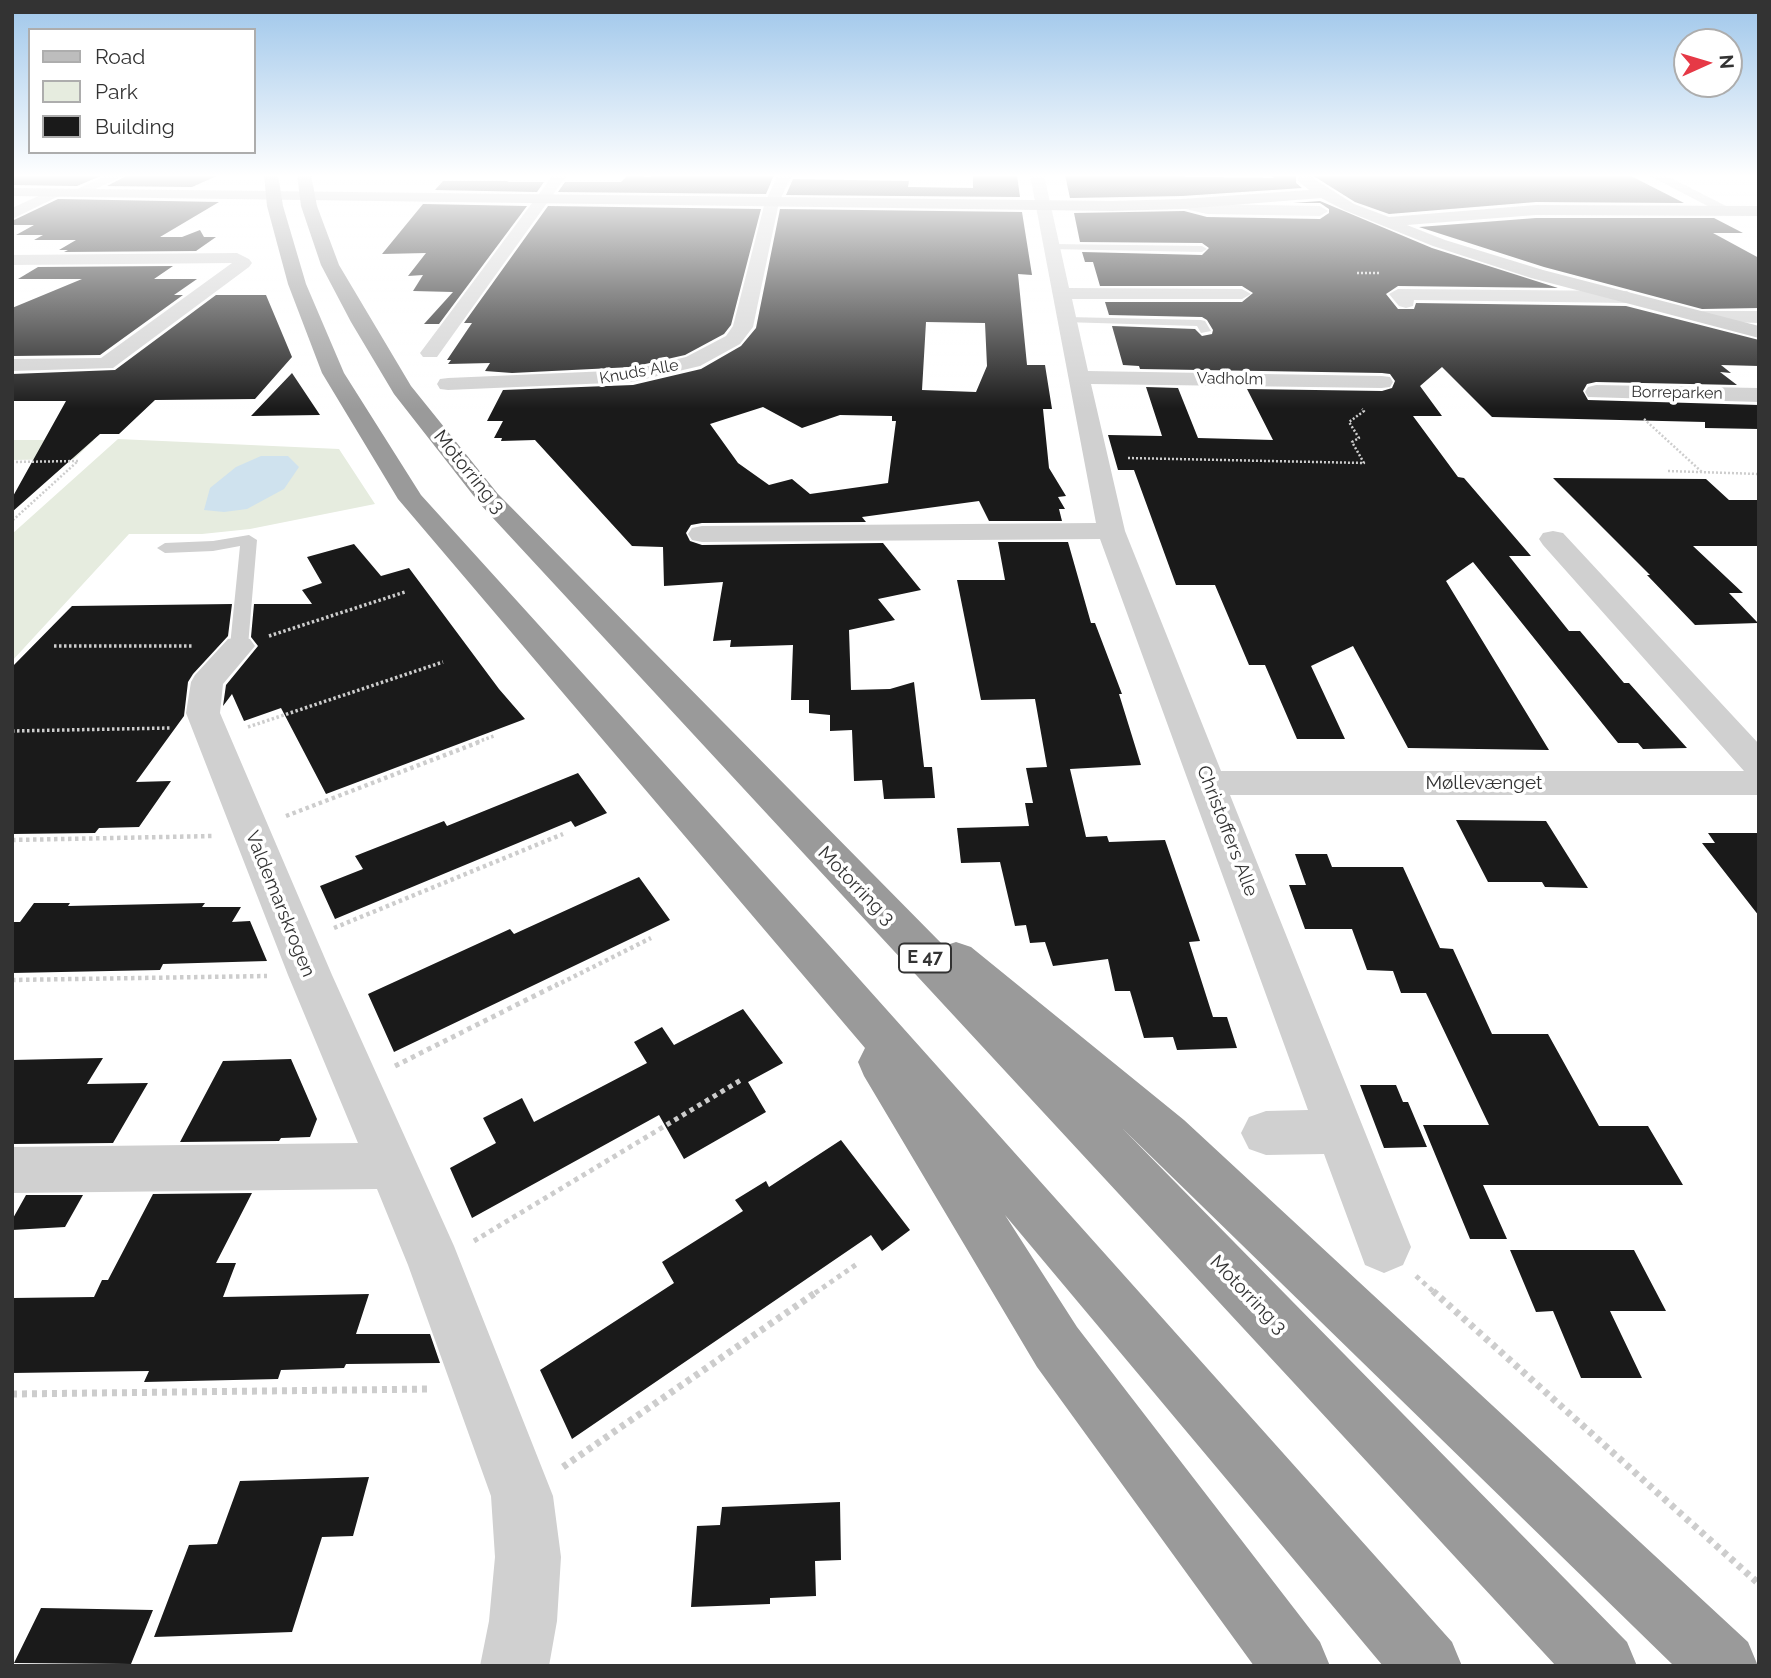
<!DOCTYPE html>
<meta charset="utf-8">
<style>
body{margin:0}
#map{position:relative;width:1771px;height:1678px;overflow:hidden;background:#fff;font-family:Raleway,sans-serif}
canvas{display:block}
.frame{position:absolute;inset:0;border:14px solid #333;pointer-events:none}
.legend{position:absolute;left:28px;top:28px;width:228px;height:126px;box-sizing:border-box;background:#fff;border:2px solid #adadad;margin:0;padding:9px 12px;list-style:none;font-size:21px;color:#333}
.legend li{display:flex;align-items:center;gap:14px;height:35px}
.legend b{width:35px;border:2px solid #adadad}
.north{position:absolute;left:1673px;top:28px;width:70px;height:70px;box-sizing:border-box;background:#fff;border:2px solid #adadad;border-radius:50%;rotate:86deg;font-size:19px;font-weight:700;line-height:28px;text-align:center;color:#333}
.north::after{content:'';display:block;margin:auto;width:24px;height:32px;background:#e63946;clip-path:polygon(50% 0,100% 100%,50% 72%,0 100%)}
</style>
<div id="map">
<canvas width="1771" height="1678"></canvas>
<div class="frame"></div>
<ul class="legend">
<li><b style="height:9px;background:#bdbdbd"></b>Road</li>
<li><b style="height:19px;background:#e6ecdf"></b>Park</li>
<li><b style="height:19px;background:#1a1a1a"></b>Building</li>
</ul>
<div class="north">N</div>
</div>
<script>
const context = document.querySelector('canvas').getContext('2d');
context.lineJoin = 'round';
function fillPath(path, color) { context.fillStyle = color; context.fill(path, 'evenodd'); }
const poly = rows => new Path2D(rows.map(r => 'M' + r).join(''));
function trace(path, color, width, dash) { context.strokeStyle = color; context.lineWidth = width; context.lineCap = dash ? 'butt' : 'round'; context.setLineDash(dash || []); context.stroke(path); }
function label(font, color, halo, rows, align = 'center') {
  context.font = font + ' Raleway,sans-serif'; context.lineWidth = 7; context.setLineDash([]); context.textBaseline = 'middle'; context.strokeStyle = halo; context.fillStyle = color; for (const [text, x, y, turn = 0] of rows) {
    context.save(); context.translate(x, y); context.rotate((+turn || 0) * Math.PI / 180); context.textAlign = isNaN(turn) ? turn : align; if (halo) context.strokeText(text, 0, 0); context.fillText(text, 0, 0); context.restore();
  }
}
fillPath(poly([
 [118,439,339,449,375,504,250,529,202,534,129,534,12,661,12,534],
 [12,440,94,440,74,459,12,460]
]), '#e6ecdf');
fillPath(poly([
 [261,456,288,456,299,467,284,489,247,509,224,512,204,510,210,488,236,467]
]), '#cfe2ee');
fillPath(poly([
 [12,175,103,175,77,186,12,185],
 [128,175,219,175,192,187,107,186],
 [651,175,774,175,766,194,558,192,565,182,621,182,627,176,651,177],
 [973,175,1017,175,1020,197,786,195,793,179,909,181,908,187,973,188],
 [1065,175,1274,178,1271,175,1296,175,1296,183,1302,188,1182,196,1070,198],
 [1312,175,1629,175,1684,203,1536,202,1389,214,1355,202],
 [443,181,509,181,507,182,544,182,537,192,435,190],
 [58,199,219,202,160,237,182,237,200,230,204,237,216,237,196,251,64,252,68,250,59,250,76,240,34,240,43,235,16,235,34,225,12,225,12,221],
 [1320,201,1432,248,1558,288,1398,286,1386,294,1398,309,1414,309,1416,303,1626,306,1759,340,1759,366,1721,365,1731,373,1720,372,1737,385,1596,382,1587,384,1583,391,1588,400,1759,405,1759,429,1705,428,1705,422,1492,417,1442,367,1420,386,1442,416,1413,416,1458,477,1464,478,1531,556,1509,556,1569,631,1580,631,1624,683,1629,683,1687,748,1643,749,1638,743,1618,743,1473,562,1446,581,1549,750,1408,748,1353,646,1311,666,1345,739,1297,739,1265,665,1249,665,1215,585,1176,585,1134,470,1118,470,1108,435,1162,436,1146,387,1178,388,1198,438,1273,440,1247,389,1382,391,1392,388,1395,381,1390,374,1382,373,1140,369,1139,366,1123,365,1112,326,1195,329,1202,336,1212,334,1213,330,1207,320,1202,317,1109,315,1105,302,1242,302,1253,293,1242,286,1100,286,1093,262,1085,262,1082,252,1202,255,1209,248,1202,243,1080,242,1074,213,1184,211,1207,217,1320,219,1329,213,1329,209,1320,203,1293,203],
 [423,204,527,206,439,324,424,324,453,292,413,291,423,275,408,276,426,253,382,254],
 [548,206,761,209,731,325,724,334,685,355,632,367,512,373,485,371,490,363,448,364,451,360,447,360,472,323,464,323],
 [780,209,1022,212,1032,275,1018,274,1027,365,1045,365,1052,409,1043,409,1049,468,1066,496,1058,497,1065,509,1059,509,1062,521,989,521,979,501,862,517,866,522,702,523,691,525,686,533,690,541,702,545,883,543,921,590,878,599,895,620,849,630,851,690,890,689,914,682,924,767,932,767,935,798,884,799,882,780,854,781,852,730,830,731,830,715,809,713,809,700,791,700,793,645,730,647,731,640,713,641,723,582,664,586,663,547,632,546,535,440,501,441,502,438,494,438,503,421,487,421,503,390,633,385,701,369,741,346,756,328],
 [926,322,985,323,987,366,976,392,922,390],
 [763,407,802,428,840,415,892,416,892,421,896,421,888,483,810,494,792,479,769,485,738,463,710,424],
 [1536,218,1714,218,1743,233,1713,233,1759,258,1759,308,1702,309,1544,267,1419,227],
 [173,266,154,279,197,279,174,295,183,295,100,355,12,356,12,308,82,279,18,279,38,267],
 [216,295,266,295,292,357,255,399,155,400,119,434,100,434,12,512,12,498,66,401,12,401,12,374,115,370],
 [292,373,320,415,251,416],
 [1553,478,1706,479,1729,500,1759,500,1759,546,1693,546,1743,593,1729,593,1758,623,1695,625,1647,575,1650,575],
 [998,542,1068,542,1091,623,1095,623,1122,694,1119,694,1141,765,1070,769,1086,837,1107,836,1109,842,1165,840,1200,941,1189,942,1213,1017,1227,1017,1237,1048,1177,1050,1173,1037,1144,1038,1130,991,1115,991,1108,959,1053,966,1045,942,1030,943,1026,925,1015,926,1000,862,961,863,957,828,1029,826,1025,803,1033,803,1026,768,1047,767,1035,699,981,700,957,580,1005,580],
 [354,544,381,576,409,568,499,689,525,719,326,794,281,708,244,721,232,694,223,706,226,685,258,646,251,637,254,604,312,604,302,590,322,583,307,557],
 [232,604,228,636,193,674,188,682,184,716,136,782,171,781,139,827,99,828,95,833,12,834,12,667,72,606],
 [578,773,607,813,575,827,571,821,335,919,320,886,363,869,355,856,444,821,447,826],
 [1456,820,1546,821,1588,888,1545,887,1542,882,1488,882],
 [1708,833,1759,833,1759,916,1702,843,1715,843],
 [1295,854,1327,854,1332,867,1403,867,1440,948,1453,949,1492,1034,1548,1034,1599,1126,1648,1126,1683,1185,1483,1185,1507,1239,1470,1239,1423,1125,1489,1125,1426,993,1401,993,1393,971,1367,970,1352,929,1305,929,1289,885,1306,885],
 [639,877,670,920,394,1052,368,994,510,929,514,934],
 [34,903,70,903,68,906,205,903,202,907,241,907,232,922,250,921,267,961,163,964,160,970,12,973,12,922,20,922],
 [743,1009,783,1063,748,1082,766,1112,684,1159,659,1115,472,1218,450,1168,496,1143,483,1118,522,1098,534,1122,647,1063,634,1042,662,1027,674,1045],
 [103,1058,87,1084,148,1083,113,1143,12,1144,12,1060],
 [291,1059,317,1119,310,1137,281,1138,279,1141,180,1142,223,1061],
 [1360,1085,1396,1085,1403,1102,1408,1102,1427,1147,1384,1148],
 [841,1140,910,1230,882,1251,871,1235,572,1439,540,1370,674,1283,662,1262,743,1211,735,1200,766,1181,769,1187],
 [252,1193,216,1263,236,1263,223,1297,369,1294,356,1334,430,1334,440,1363,346,1364,344,1368,281,1370,278,1379,144,1382,149,1371,12,1373,12,1298,94,1297,102,1280,108,1280,153,1194],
 [26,1195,83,1195,65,1227,12,1230,12,1220],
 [1510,1250,1634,1250,1666,1311,1610,1311,1642,1378,1581,1378,1553,1311,1536,1312],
 [369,1477,353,1536,322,1537,292,1632,154,1637,189,1545,217,1544,240,1481],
 [840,1502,841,1560,815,1561,816,1596,770,1598,770,1604,691,1607,697,1526,720,1525,722,1507],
 [41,1608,153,1610,131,1664,14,1663]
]), '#1a1a1a');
trace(poly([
 [1357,273,1381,273],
 [1644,419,1703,473],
 [1128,458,1364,463,1352,442,1359,438,1349,422,1364,411,1362,409],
 [12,462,78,461,12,521],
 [1668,471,1759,474]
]), '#cdcdcd', 2.5, [2, 2]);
trace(poly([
 [269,636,405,592],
 [54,646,192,646],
 [248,727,443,662],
 [12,731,170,728],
 [477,742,494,736]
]), '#cdcdcd', 3.5, [2.5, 2.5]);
trace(poly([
 [286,816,482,741],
 [12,840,214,836],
 [334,928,563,834],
 [12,980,267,976],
 [555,986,651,938]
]), '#cdcdcd', 4.5, [3.5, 3.5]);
trace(poly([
 [395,1066,558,984],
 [474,1241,741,1080],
 [1416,1276,1435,1293],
 [815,1293,857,1264]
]), '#cdcdcd', 5, [4.5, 4.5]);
trace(poly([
 [1433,1291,1759,1584],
 [12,1394,431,1389],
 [563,1467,818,1291]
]), '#cdcdcd', 7, [5, 5]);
fillPath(poly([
 [1053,244,1202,246,1207,249,1202,252,1050,249,1050,245,1053,244],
 [1067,317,1201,320,1205,321,1211,331,1201,333,1197,326,1063,322,1063,318,1067,317],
 [249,535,257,540,248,646,239,652,230,646,240,546,213,551,165,553,157,548,165,543,213,541,249,535]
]), '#d0d0d0');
fillPath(poly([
 [108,175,126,175,80,196,70,196,68,193,108,175],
 [553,175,567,175,437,357,423,357,420,353,423,349,553,175],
 [778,175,792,175,779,202,753,327,740,344,700,366,632,382,448,390,440,389,437,384,440,379,448,378,632,370,686,357,726,336,733,326,765,202,778,175],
 [1030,175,1044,175,1069,288,1242,289,1251,294,1242,299,1072,299,1088,371,1382,376,1390,377,1393,382,1390,387,1382,388,1091,384,1125,531,1221,771,1744,771,1543,545,1539,539,1543,533,1553,531,1563,533,1759,744,1759,795,1230,795,1411,1247,1403,1265,1384,1273,1365,1265,1324,1154,1266,1155,1249,1149,1241,1133,1249,1117,1266,1111,1308,1110,1100,539,702,542,692,540,688,534,692,528,702,526,1096,523,1030,175],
 [1648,175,1665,175,1736,211,1733,214,1723,214,1648,175],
 [54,189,59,190,61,193,59,196,12,219,12,208,54,189],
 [1182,199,1207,204,1320,206,1328,211,1320,216,1207,214,1177,207,1174,204,1177,201,1182,199],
 [237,253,249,259,252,263,249,267,113,368,12,371,12,359,101,358,232,263,12,265,12,255,237,253],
 [1398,289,1627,291,1636,297,1627,303,1414,300,1413,306,1406,308,1399,306,1389,294,1398,289],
 [1703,311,1759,311,1759,323,1696,321,1693,317,1696,313,1703,311],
 [1596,385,1759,388,1759,402,1588,397,1585,392,1588,387,1596,385],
 [239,637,250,639,255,646,223,684,220,713,332,975,454,1246,553,1496,561,1557,557,1621,549,1666,480,1666,489,1621,495,1557,491,1496,408,1265,377,1189,12,1193,12,1147,358,1143,288,975,186,713,191,682,195,675,228,639,239,637]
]), '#d0d0d0');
fillPath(poly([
 [1298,175,1308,175,1354,204,1389,217,1536,205,1759,206,1759,216,1536,215,1407,225,1445,240,1543,270,1759,326,1759,338,1531,278,1433,246,1344,210,1321,198,1182,209,1112,211,12,196,12,188,1112,201,1182,199,1309,190,1298,181,1298,175]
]), '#bdbdbd');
fillPath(poly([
 [264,175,278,175,283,206,306,284,344,373,421,495,836,953,1452,1642,1462,1666,1383,1666,1005,1215,1077,1327,1320,1642,1330,1666,1254,1666,1037,1367,864,1076,858,1062,865,1048,398,499,322,373,288,284,267,206,264,175],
 [297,175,311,175,317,206,339,265,411,386,498,494,944,946,956,942,971,947,1184,1120,1748,1642,1758,1666,1674,1666,1122,1128,1627,1642,1637,1666,1556,1666,480,504,394,394,351,322,321,265,301,206,297,175]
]), '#9a9a9a');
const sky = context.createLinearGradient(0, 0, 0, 409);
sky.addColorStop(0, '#9ec6ea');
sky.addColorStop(0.43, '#fff');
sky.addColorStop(1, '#ffffff00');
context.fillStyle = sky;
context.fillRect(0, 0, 1771, 409);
label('16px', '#333', '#fff', [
 ["Knuds Alle",639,372,-10],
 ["Vadholm",1230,379,1],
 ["Borreparken",1677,393,1]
]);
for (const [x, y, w] of [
 [925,958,52]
]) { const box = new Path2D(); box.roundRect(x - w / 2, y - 14.5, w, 29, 5); context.fillStyle = '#fff'; context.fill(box); trace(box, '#333', 2); }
label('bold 18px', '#333', null, [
 ["E 47",925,958]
]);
label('19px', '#333', '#fff', [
 ["Motorring 3",469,472,51],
 ["Møllevænget",1484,783],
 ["Christoffers Alle",1227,831,69],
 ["Motorring 3",856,886,46],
 ["Valdemarskrogen",280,904,68],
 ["Motorring 3",1248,1295,46]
]);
</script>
